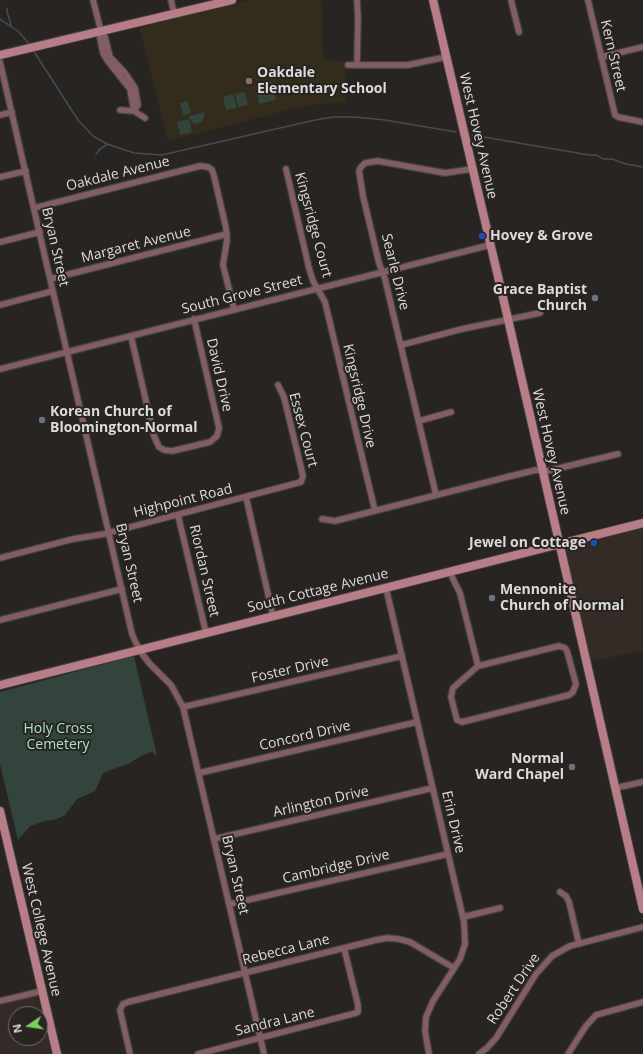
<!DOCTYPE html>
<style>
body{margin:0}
#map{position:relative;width:643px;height:1054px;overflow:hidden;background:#282422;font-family:"Open Sans",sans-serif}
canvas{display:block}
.north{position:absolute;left:8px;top:1006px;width:40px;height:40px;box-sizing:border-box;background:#282422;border:1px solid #706d6b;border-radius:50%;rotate:257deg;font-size:11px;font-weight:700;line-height:16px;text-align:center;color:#dddad9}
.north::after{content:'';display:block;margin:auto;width:14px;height:18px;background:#76d25a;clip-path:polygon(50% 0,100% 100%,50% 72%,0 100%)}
</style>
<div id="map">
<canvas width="643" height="1054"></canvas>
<div class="north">N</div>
</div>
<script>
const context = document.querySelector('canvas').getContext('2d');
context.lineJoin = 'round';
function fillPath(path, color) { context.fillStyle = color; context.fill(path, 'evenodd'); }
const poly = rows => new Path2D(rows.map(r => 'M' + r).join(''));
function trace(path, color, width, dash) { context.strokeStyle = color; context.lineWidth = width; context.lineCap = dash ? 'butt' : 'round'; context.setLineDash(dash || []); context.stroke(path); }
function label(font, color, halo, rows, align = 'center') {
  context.font = font + ' "Open Sans",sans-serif'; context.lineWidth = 4; context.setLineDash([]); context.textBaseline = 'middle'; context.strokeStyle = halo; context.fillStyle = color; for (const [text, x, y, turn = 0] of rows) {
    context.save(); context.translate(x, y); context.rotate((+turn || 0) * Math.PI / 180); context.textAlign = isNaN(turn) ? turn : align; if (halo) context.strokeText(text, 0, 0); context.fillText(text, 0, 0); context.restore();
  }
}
fillPath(poly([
 [643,528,643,650,589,662,564,552,567,547],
 [32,997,37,997,39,1000,52,1054,0,1054,0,1005],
 [16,1014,40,1014,40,1038,16,1038]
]), '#352b26');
fillPath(poly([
 [250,0,322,0,323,60,345,61,345,102,312,105,292,109,168,141,139,25,145,26]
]), '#332b1b');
fillPath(poly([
 [271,81,276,100,259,104,256,85],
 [245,92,248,105,238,107,235,94],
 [233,94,237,108,226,110,223,97],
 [188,101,191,113,183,115,180,103],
 [205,112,202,122,194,124,190,119,189,116],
 [189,119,192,132,180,135,177,122],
 [134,656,157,756,152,752,141,756,130,763,103,773,95,791,77,799,65,815,57,819,45,821,30,826,18,840,0,764,0,692]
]), '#32443b');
trace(poly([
 [7,8,7,12,11,25],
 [0,19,19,32,30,45],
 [33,50,78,120,93,136,107,144,134,153,162,155,315,120,333,117,355,117,385,120,456,132],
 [472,135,589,155,597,155,603,159,612,159,626,164,643,167],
 [96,154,100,149,108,144]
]), '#424d53', 1.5);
const street = poly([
 [93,0,101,31],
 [171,0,174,13],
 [511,0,519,32],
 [588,0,615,115,618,117,643,122],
 [101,31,105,37,110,57,125,73,135,88,138,105,134,111,130,89,107,60,103,53,100,38,101,31],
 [601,57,643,47],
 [0,62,132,634,136,643,143,655,150,664,171,685,183,707,264,1054],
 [348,65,408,65,446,57],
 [357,65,358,17,357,0],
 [120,110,134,111,145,118],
 [0,115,12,112],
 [286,169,309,268,313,281,325,302,375,511],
 [0,177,26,171],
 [34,208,200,166,208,167,212,170,214,176,226,228,227,240,223,265,234,309],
 [0,242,40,232],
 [50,279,227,234],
 [0,305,53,291],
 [131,336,154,436,159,447,164,450,172,451,210,442,217,436,219,428,194,319],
 [401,345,462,329,540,313],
 [0,369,490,245],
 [419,421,451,412],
 [436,495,385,279,379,263,363,196,359,171,361,167,365,163,378,161,445,173,472,169],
 [246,497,273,616],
 [178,515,206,633],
 [322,519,335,521,511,476,536,470,547,471,618,454],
 [0,558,73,539,104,534,301,482,303,476,284,397,278,385],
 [450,571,453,579,460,593,478,666],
 [386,588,464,922,465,944,460,959,433,1001,426,1017,425,1031,429,1054],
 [0,620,122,589],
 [559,646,565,648,567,651,576,684,573,692,569,695,462,722,457,720,451,697,453,688,478,666,559,646],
 [183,707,402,656],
 [199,773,417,722],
 [615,788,643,782],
 [214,839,433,788],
 [560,892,566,896,569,902,579,944],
 [230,904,448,854],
 [463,917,500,908],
 [0,1001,42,991],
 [130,1054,120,1010,123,1004,128,1002,376,940,387,938,399,939,410,942,454,968],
 [198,1054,356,1013,358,1012,358,1005,344,948],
 [479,1054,487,1048,496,1038,536,974,552,956,570,946,643,927],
 [568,1054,586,1026,596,1015,643,1002]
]);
const secondary = poly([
 [433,0,508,319,643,909],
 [0,55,232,0],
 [0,685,643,523],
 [0,811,57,1054]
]);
trace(street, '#45413f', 8);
trace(secondary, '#45413f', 10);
trace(street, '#825e64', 5.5);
trace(secondary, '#b87e88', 8);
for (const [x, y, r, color] of [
 [249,81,4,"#8d6e63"],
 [482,236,4,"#1a4fb4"],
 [595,298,4,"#6b7280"],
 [42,420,4,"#6b7280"],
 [594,543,4,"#1a4fb4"],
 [492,598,4,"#6b7280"],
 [572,767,4,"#6b7280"]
]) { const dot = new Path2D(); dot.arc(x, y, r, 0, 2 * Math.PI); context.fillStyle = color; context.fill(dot); trace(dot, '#282422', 1.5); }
label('14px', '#dddad9', '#282422', [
 ["Kern Street",613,56,77],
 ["West Hovey Avenue",478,136,77],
 ["Oakdale Avenue",118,174,-14],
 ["Kingsridge Court",313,225,75],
 ["Margaret Avenue",136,245,-14],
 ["Bryan Street",55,247,77],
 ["Searle Drive",395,272,76],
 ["South Grove Street",242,295,-14],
 ["David Drive",219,375,77],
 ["Kingsridge Drive",359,396,77],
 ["Essex Court",303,430,75],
 ["West Hovey Avenue",551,452,77],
 ["Highpoint Road",183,501,-14],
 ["Bryan Street",129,563,77],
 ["Riordan Street",204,571,77],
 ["South Cottage Avenue",318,591,-14],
 ["Foster Drive",290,670,-13],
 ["Concord Drive",305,736,-13],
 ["Arlington Drive",321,802,-13],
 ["Erin Drive",453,822,77],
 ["Cambridge Drive",336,867,-13],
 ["Bryan Street",235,875,77],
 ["West College Avenue",41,930,77],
 ["Rebecca Lane",286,950,-14],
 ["Robert Drive",514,989,-56],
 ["Sandra Lane",275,1022,-14]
]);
label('bold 14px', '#dddad9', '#282422', [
 ["Oakdale",257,73],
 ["Elementary School",257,89],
 ["Hovey & Grove",490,236],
 ["Grace Baptist",587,290,"right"],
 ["Church",587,306,"right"],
 ["Korean Church of",50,412],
 ["Bloomington-Normal",50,428],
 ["Jewel on Cottage",586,543,"right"],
 ["Mennonite",500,590],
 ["Church of Normal",500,606],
 ["Normal",564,759,"right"],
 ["Ward Chapel",564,775,"right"]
], 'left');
label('14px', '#a6e3c3', '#282422', [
 ["Holy Cross",58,729],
 ["Cemetery",58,745]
]);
</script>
